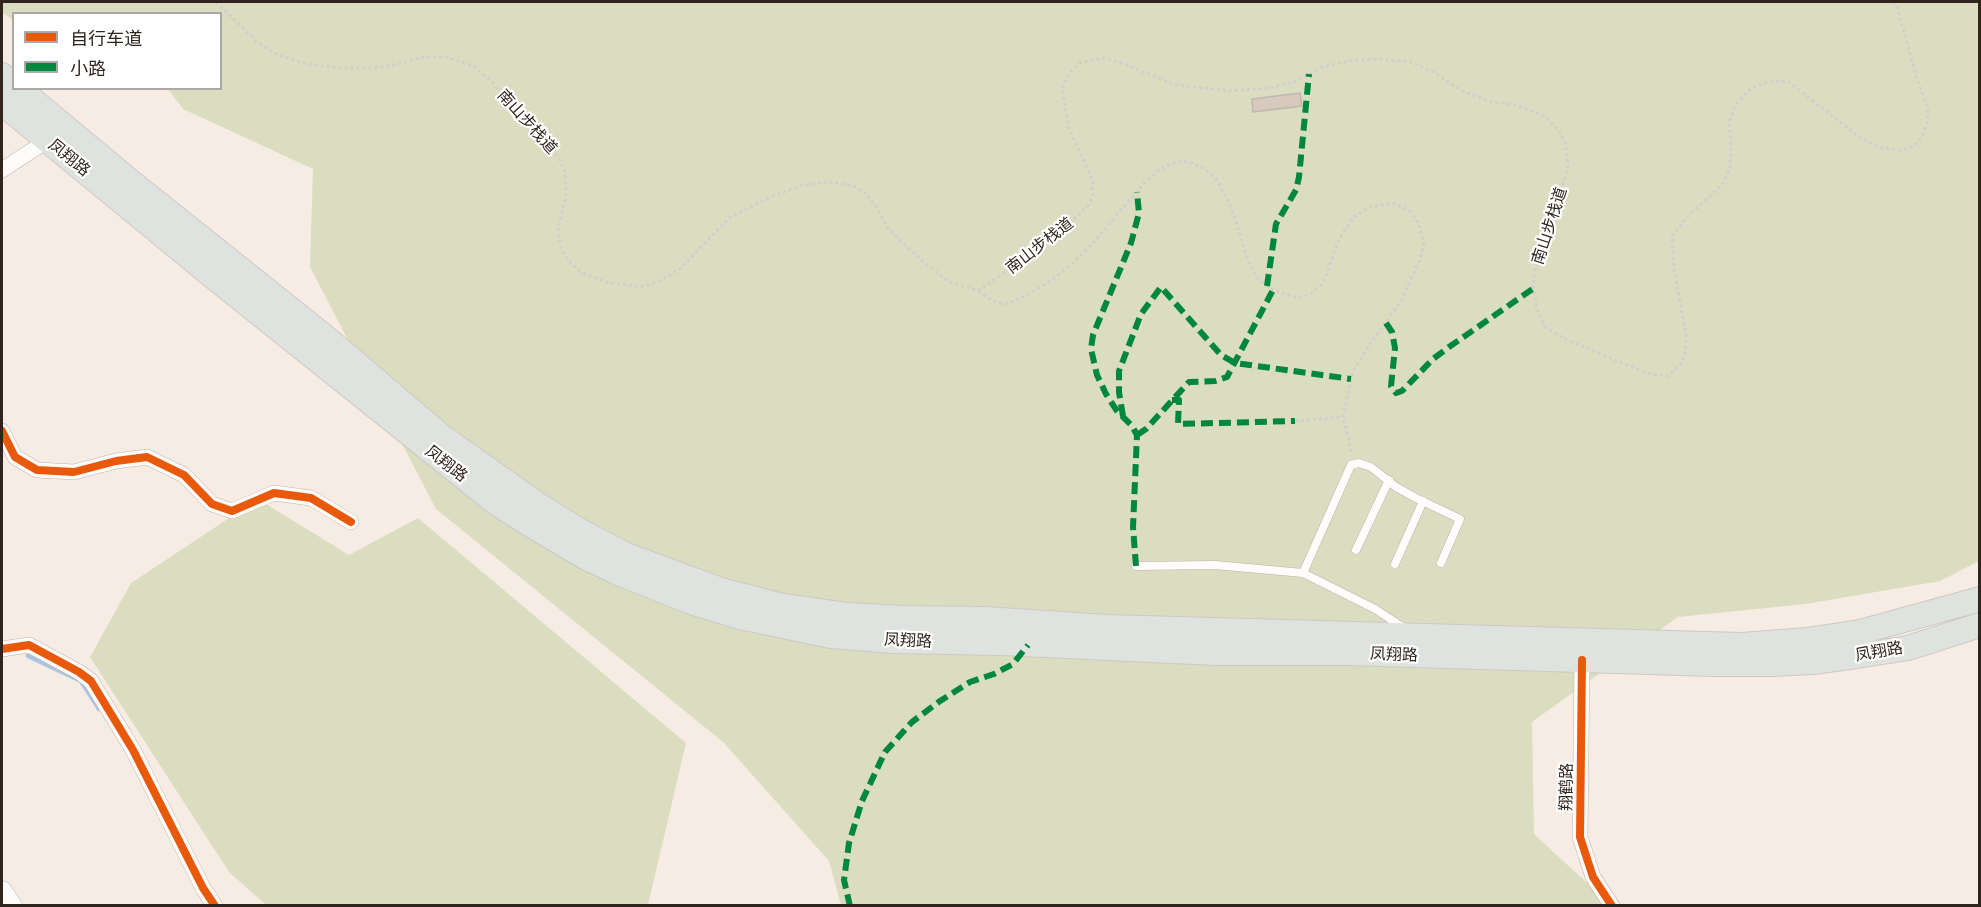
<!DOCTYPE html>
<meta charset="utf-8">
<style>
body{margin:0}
#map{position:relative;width:1981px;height:907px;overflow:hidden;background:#f6ece4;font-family:Literata,"Noto Sans SC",serif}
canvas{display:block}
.frame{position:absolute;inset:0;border:3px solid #30251c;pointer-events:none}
.legend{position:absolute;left:12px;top:12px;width:210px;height:78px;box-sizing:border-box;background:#fff;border:2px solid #aca8a4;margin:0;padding:8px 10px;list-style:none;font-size:18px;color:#30251c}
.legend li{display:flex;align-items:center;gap:12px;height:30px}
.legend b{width:30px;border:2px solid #aca8a4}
</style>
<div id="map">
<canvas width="1981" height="907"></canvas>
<div class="frame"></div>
<ul class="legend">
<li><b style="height:8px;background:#e8590c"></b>自行车道</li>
<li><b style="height:8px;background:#00873e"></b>小路</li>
</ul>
</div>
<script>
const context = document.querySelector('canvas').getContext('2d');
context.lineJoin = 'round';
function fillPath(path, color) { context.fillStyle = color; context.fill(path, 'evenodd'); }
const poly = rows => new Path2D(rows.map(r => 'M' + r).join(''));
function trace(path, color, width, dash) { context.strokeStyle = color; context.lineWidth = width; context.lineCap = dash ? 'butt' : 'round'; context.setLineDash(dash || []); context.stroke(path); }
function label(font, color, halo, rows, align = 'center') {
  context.font = font + ' Literata,"Noto Sans SC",serif'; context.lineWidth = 4.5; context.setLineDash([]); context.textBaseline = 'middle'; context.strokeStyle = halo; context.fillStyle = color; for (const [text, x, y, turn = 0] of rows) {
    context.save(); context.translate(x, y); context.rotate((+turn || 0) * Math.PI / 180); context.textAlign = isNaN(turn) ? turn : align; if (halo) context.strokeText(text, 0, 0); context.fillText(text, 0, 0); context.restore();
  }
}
fillPath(poly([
 [2,2,1979,2,1979,561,1940,581,1806,604,1678,617,1532,722,1534,834,1611,905,841,905,829,861,723,742,436,509,310,267,313,169,183,109,168,89,220,88,220,14,14,14,13,20,2,12],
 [258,499,349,555,418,518,686,743,648,905,266,905,229,872,90,657,131,583]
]), '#dbddc0');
trace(poly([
 [28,656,81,681,99,709]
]), '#aac5e4', 4.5);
const building = poly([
 [1300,93,1302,106,1253,112,1252,99,1300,93]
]);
fillPath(building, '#d7c9bd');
trace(building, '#bfb6ae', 1.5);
const service = poly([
 [1356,550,1389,480],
 [1395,564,1423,501],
 [1136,566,1215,565,1303,573,1375,609,1404,628],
 [1303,573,1351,465,1359,463,1371,467,1396,487,1416,498,1460,519,1441,563]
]);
const minor = poly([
 [2,170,48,140],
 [2,431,15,457,37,470,74,472,116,461,147,457,184,475,212,504,232,511,274,493,311,498,351,522],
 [2,649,29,645,79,672,91,681,133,750,203,888,215,906],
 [1582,660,1580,837,1593,877,1612,906]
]);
const tertiary = poly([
 [2,891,12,906]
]);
const primary = poly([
 [2,75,14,85],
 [18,88,131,182,325,337,441,436,540,506,582,532,626,555,721,590,779,605,847,615,903,618,985,619,1107,627,1742,645,1807,640,1860,632,1980,599],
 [2,103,211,275,496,503,529,524,585,557,616,572,691,602,740,617,831,636,893,641,1002,643,1216,653,1348,653,1713,664,1773,664,1813,662,1849,657,1908,648,1980,625]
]);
trace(service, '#bcb2ab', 9);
trace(minor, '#bcb2ab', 16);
trace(tertiary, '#bcb2ab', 21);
trace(primary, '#cec8c4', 26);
trace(poly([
 [216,2,256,41,278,55,308,64,339,68,372,68,395,65,423,57,447,57,473,66,492,82,508,103,559,158,565,172,566,196,558,230,560,246,568,260,580,272,606,282,640,287,660,281,681,268,729,218,770,197,803,185,830,182,845,184,858,188,865,193,877,208,887,227,900,240,928,266,950,282,978,291,991,300,1005,304,1026,296,1052,280,1072,264,1093,243,1145,182,1159,170,1175,162,1189,162,1203,168,1216,179,1231,207,1250,266,1259,280,1273,290,1299,298,1312,293,1323,283,1340,237,1355,216,1370,207,1392,203,1409,210,1418,223,1424,243,1420,259,1401,301,1370,344,1354,369,1351,379,1343,417,1352,454],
 [978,291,1056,237,1089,204,1093,194,1092,179,1069,128,1062,89,1068,74,1080,63,1103,58,1125,64,1175,85,1233,91,1269,88,1294,82,1322,67,1349,61,1379,59,1411,62,1435,73,1462,91,1492,102,1516,105,1544,116,1558,129,1566,145,1568,169,1535,271,1533,285,1537,309,1545,327,1565,339,1639,370,1656,375,1667,376,1682,363,1685,352,1686,334,1674,269,1672,236,1687,217,1723,184,1730,168,1731,144,1729,122,1736,104,1751,88,1769,81,1789,82,1860,138,1881,148,1900,150,1914,146,1923,135,1927,123,1928,109,1917,79,1897,7,1893,2],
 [1295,421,1343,417]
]), '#d3cecc', 3, [3, 3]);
trace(service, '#fefcfb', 8);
trace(minor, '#fefcfb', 15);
trace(tertiary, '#fefcfb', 20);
trace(primary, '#dfe3df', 24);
trace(poly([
 [1267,286,1276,224,1296,190,1299,177,1309,74],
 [1386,323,1392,332,1395,348,1391,386,1396,393,1402,391,1433,359,1449,347,1534,288],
 [1172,400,1179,400,1178,424,1295,421],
 [1123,416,1119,392,1119,371,1141,314,1161,287,1221,355,1235,363,1351,379],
 [1137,435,1146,429,1189,382,1215,381,1227,377,1273,290],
 [1136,566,1133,527,1137,435,1132,426,1117,411,1106,394,1097,375,1091,349,1093,335,1131,243,1139,213,1137,192],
 [850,906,844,880,849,843,862,801,885,752,912,722,940,701,970,682,994,674,1013,664,1028,645]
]), '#00873e', 6, [12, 6]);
trace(poly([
 [2,431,15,457,37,470,74,472,116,461,147,457,184,475,212,504,232,511,274,493,311,498,351,522],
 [2,649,29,645,79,672,91,681,133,750,203,888,215,906],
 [1582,660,1580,837,1593,877,1612,906]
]), '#e8590c', 8);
label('16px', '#30251c', '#fff', [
 ["南山步栈道",527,122,48],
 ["凤翔路",69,158,39],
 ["南山步栈道",1550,226,-72],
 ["南山步栈道",1040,246,-38],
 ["凤翔路",446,464,38],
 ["凤翔路",908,641,3],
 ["凤翔路",1879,652,-10],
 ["凤翔路",1394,655,2],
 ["翔鹤路",1567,787,-89]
]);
</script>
